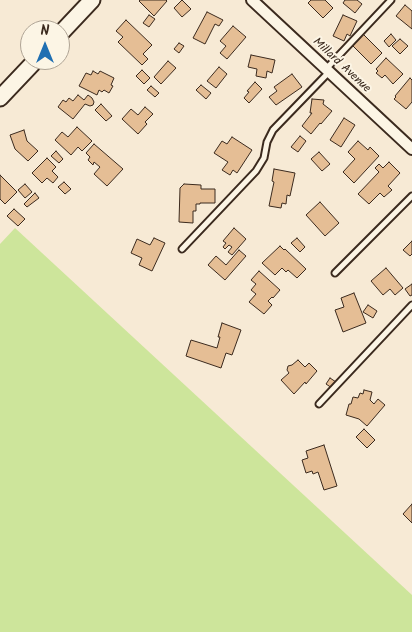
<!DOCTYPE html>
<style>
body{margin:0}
#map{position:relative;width:412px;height:632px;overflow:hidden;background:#f7ead5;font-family:Kalam,sans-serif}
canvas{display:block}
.north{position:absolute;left:20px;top:20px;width:50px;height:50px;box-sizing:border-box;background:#fcf5e5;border:1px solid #afa495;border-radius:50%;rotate:0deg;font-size:14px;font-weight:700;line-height:20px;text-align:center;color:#3b2a1e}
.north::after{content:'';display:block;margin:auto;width:18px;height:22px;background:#1f6fb2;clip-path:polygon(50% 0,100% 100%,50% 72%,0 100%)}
</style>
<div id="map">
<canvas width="412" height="632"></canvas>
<div class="north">N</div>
</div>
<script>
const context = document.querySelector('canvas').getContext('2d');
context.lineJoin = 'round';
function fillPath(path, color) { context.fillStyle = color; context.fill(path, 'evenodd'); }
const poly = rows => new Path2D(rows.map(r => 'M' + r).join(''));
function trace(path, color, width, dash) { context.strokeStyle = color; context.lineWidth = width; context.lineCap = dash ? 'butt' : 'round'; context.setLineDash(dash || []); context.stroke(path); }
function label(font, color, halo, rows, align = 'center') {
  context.font = font + ' Kalam,sans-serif'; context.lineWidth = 4; context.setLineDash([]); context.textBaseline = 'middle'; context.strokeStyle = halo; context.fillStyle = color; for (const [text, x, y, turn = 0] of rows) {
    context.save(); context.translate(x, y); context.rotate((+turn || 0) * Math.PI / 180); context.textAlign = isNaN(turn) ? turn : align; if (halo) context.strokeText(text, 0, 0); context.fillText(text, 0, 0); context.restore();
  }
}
fillPath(poly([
 [15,228,412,595,412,632,0,632,0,244]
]), '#cde59b');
const building = poly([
 [140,0,166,0,167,1,154,16,139,1,140,0],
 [182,0,191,9,182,17,174,8,182,0],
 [311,0,325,0,333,8,323,18,308,3,311,0],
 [345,0,357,0,362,4,355,13,343,3,345,0],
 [405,5,412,11,412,29,396,16,405,5],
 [207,12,223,20,219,26,215,24,205,44,193,38,207,12],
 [149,15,155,19,149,27,143,23,149,15],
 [343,15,357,21,350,36,347,34,344,41,333,36,343,15],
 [126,20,152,45,143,54,148,59,142,65,118,42,123,37,116,31,126,20],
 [233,26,246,37,227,59,220,53,226,46,220,41,233,26],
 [363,34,382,53,371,64,352,45,363,34],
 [391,34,396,40,389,47,384,41,391,34],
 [400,39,408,46,400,54,392,46,400,39],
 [179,43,184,46,179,53,174,49,179,43],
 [251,55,275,60,272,73,267,71,266,78,256,76,257,69,248,67,251,55],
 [386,58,403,74,393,84,385,75,382,78,376,73,378,71,376,69,386,58],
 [168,61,176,68,161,84,154,77,168,61],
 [219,67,227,74,216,88,207,81,219,67],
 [142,70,150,78,144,84,136,76,142,70],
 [93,71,98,74,100,71,114,78,111,85,113,86,109,93,104,90,102,92,99,90,97,95,79,86,86,73,91,75,93,71],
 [292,74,302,87,276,105,269,97,277,91,274,87,292,74],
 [410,78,412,80,412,102,406,109,394,99,396,97,395,96,410,78],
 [255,82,262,89,249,103,244,98,249,92,247,91,255,82],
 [201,85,211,93,206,99,196,90,201,85],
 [151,86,159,93,155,97,147,90,151,86],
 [78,95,84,100,88,95,92,98,94,102,93,105,90,106,85,104,73,119,58,107,63,100,66,102,69,98,73,101,78,95],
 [312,99,324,100,323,104,332,111,321,124,320,123,311,134,302,126,312,113,310,113,312,99],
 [101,104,112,116,106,121,95,110,101,104],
 [145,107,153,114,145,122,147,124,138,134,122,119,131,109,138,115,145,107],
 [344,118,355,125,341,147,330,140,344,118],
 [77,127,92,141,82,151,78,147,71,155,55,140,62,132,68,137,77,127],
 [24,130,27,141,38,151,28,161,15,149,10,135,24,130],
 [300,136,306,141,298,152,291,147,300,136],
 [232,137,252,150,237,173,233,170,230,175,222,170,228,162,214,153,222,141,227,144,232,137],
 [358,141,368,150,370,147,379,156,354,183,343,172,355,159,348,152,358,141],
 [94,144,123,169,107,186,94,174,100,167,94,162,93,165,88,160,90,157,86,153,94,144],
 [56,151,63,159,59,163,51,156,56,151],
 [319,152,330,164,322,171,311,159,319,152],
 [47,158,56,167,52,171,58,177,53,183,47,178,42,183,32,173,47,158],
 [389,162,400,173,388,186,392,190,384,197,380,193,369,204,358,194,379,172,375,168,379,164,383,168,389,162],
 [274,169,295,173,290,196,287,195,286,204,282,203,281,208,269,206,274,182,272,181,274,169],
 [0,175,17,192,5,204,0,199,0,175],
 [64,182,71,189,65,194,58,187,64,182],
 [25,184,32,192,25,198,18,190,25,184],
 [184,184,201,185,201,189,215,189,215,203,200,203,200,204,196,204,196,211,193,211,193,223,179,222,180,188,184,184],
 [35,193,39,198,27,207,24,204,35,193],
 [320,202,339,223,325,236,306,215,320,202],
 [14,209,25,219,18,226,7,216,14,209],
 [234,228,246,239,232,255,228,252,232,247,229,245,225,249,223,247,226,243,223,241,234,228],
 [154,238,165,243,152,271,139,265,142,258,131,253,137,239,150,245,154,238],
 [297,238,305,247,300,252,291,243,297,238],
 [412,241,412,254,410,256,403,250,412,241],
 [280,246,284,250,285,249,306,269,297,278,288,270,286,272,282,268,275,275,262,263,280,246],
 [239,250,246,256,225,280,208,265,216,256,226,265,239,250],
 [386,268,403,288,395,295,390,289,383,295,371,281,386,268],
 [259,271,280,290,273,298,272,297,268,301,272,305,264,314,249,302,256,294,251,290,256,284,251,280,259,271],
 [412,284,412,295,410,296,405,289,412,284],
 [354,293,366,323,343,332,335,310,344,307,341,298,354,293],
 [368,305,377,311,373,318,363,312,368,305],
 [222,323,241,330,232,355,226,353,221,368,186,356,191,340,217,348,220,337,218,337,222,323],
 [298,360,305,367,309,363,317,371,306,384,305,382,294,394,281,380,289,373,287,370,288,366,292,365,298,360],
 [330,378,336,382,332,388,326,384,330,378],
 [364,390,372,392,370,400,374,404,378,399,385,405,367,426,359,419,346,415,349,404,351,404,353,397,358,398,360,393,363,394,364,390],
 [364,429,375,440,367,448,356,437,364,429],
 [324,445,337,486,324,490,318,472,313,474,312,471,306,473,302,460,308,458,306,451,324,445],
 [412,504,412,523,403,514,412,504]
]);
fillPath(building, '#e5be95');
trace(building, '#3b2a1e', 1);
const lane = poly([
 [326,69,391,0],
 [182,249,256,171,264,158,267,142,273,130,329,72],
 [335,273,412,196],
 [319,404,412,305]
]);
const street = poly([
 [252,0,412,149]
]);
const secondary = poly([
 [60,34,92,0],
 [0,98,36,60]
]);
trace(lane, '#3b2a1e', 9);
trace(street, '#3b2a1e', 14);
trace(secondary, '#3b2a1e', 19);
trace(lane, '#fcf5e5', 5);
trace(street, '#fcf5e5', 10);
trace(secondary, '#fcf5e5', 15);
label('12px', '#3b2a1e', '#fcf5e5', [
 ["Millard Avenue",341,66,43]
]);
</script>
